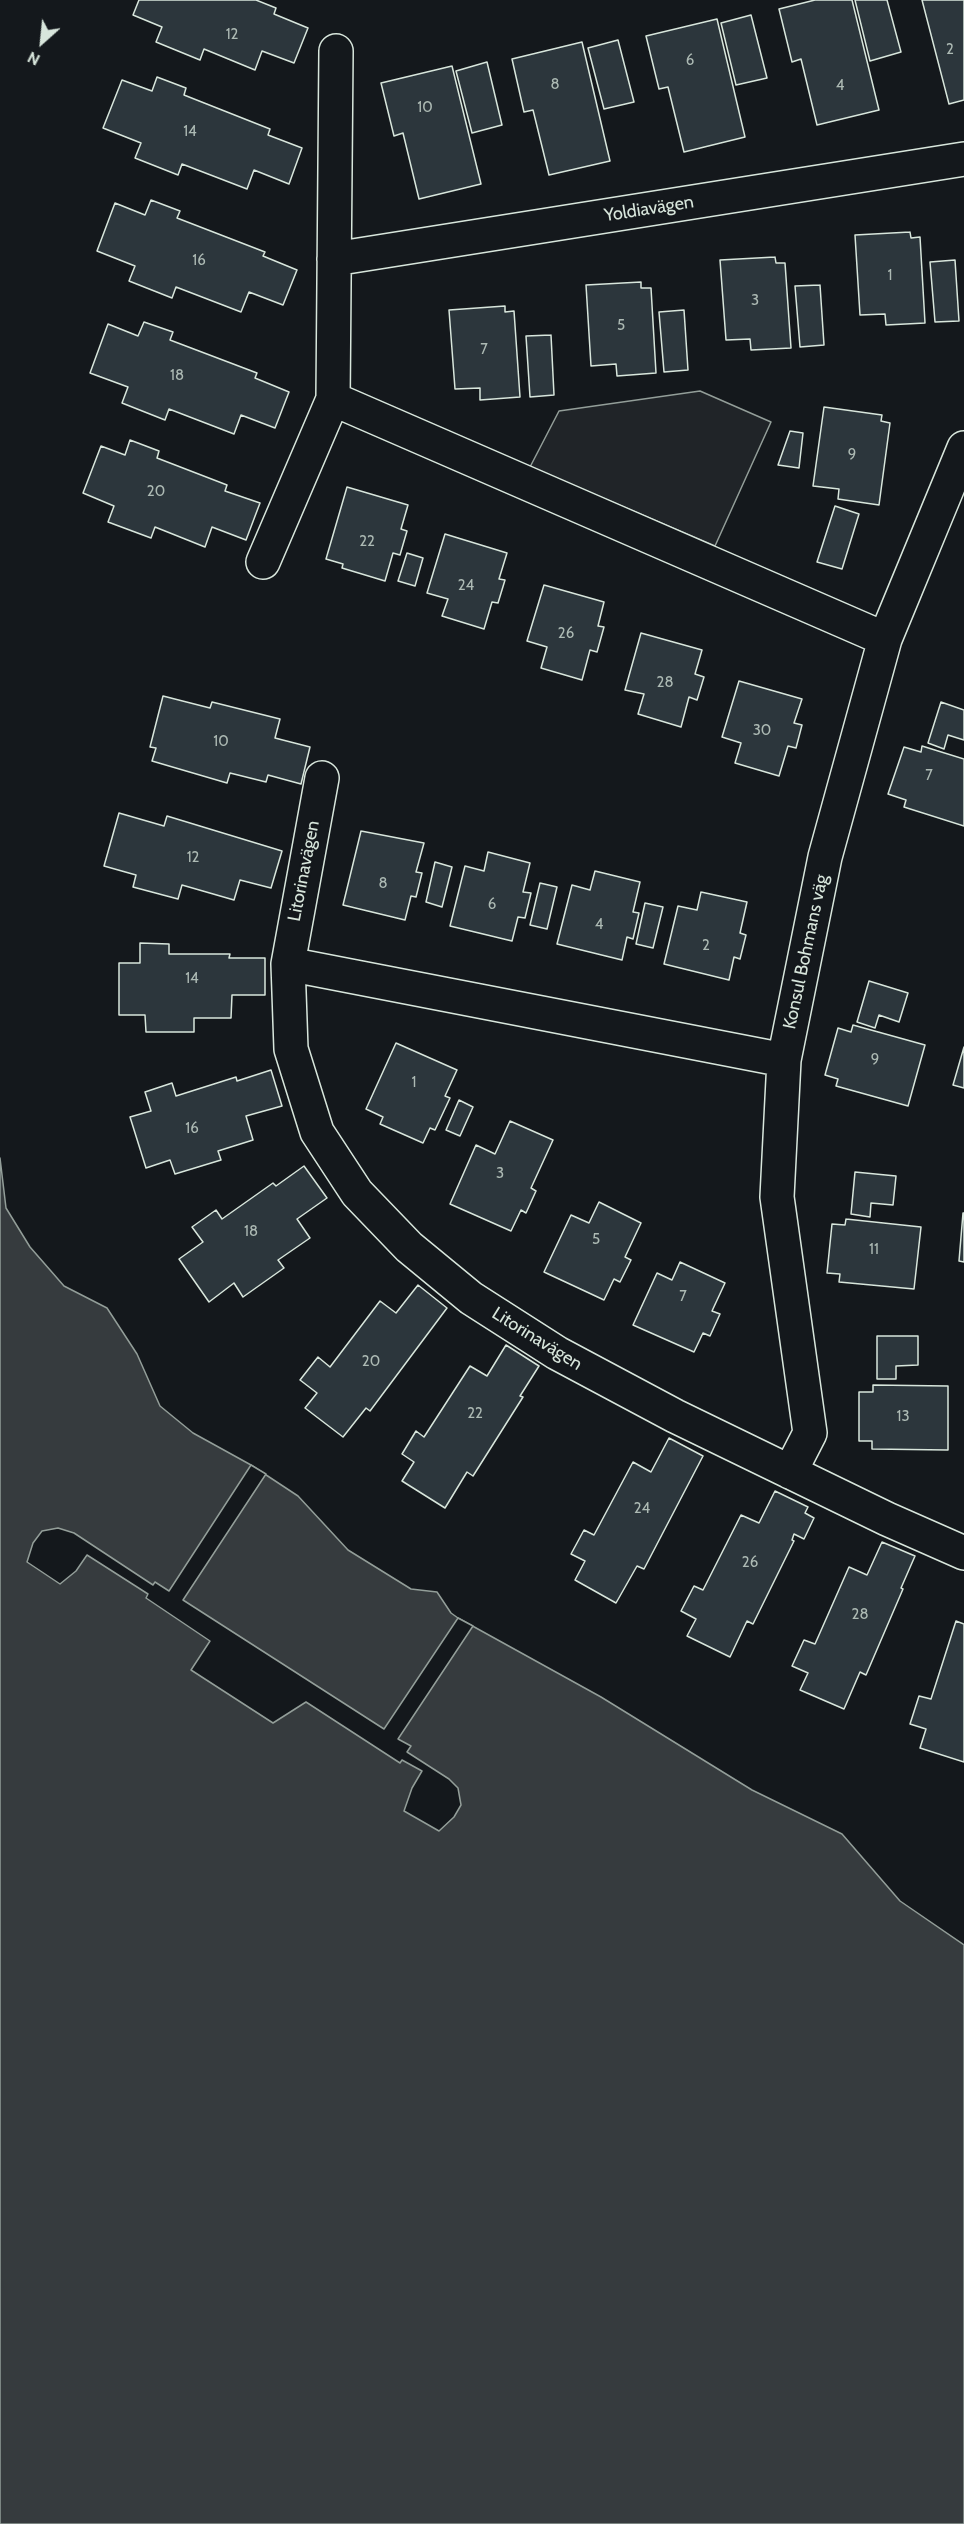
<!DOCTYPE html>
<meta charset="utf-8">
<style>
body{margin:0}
#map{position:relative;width:964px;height:2524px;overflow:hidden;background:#14181c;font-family:Cabin,sans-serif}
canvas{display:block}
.north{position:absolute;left:12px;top:12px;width:60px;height:60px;-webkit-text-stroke:4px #14181c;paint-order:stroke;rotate:207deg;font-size:16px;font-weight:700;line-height:24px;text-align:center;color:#d8e6dc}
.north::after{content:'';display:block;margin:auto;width:21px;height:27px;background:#d8e6dc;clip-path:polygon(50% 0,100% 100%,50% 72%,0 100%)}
</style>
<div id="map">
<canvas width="964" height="2524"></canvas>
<div class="north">N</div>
</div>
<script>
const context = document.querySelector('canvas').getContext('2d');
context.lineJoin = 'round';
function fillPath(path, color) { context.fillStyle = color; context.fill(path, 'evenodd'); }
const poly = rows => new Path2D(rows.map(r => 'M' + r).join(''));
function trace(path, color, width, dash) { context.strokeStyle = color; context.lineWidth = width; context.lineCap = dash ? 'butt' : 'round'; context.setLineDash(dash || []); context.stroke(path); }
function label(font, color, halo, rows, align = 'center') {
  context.font = font + ' Cabin,sans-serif'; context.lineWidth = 4.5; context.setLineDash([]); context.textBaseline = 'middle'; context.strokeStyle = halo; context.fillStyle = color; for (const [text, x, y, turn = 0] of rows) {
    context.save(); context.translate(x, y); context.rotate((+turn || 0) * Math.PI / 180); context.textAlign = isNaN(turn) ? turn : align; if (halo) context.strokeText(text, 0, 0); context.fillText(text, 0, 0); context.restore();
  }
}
const green = poly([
 [700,391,771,422,715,546,530,467,559,411,700,391]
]);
fillPath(green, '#202428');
trace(green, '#939e99', 1.5);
const water = poly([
 [0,1158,6,1208,30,1247,64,1286,107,1308,137,1354,160,1406,193,1433,251,1465,298,1496,348,1550,411,1589,437,1592,451,1613,458,1618,601,1697,752,1790,842,1834,900,1901,964,1945,964,2524,0,2524,0,1158]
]);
fillPath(water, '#363b3e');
trace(water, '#939e99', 1.5);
const pier = poly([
 [251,1465,266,1474,183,1600,384,1729,458,1618,473,1626,398,1739,411,1746,407,1752,449,1779,458,1788,461,1805,454,1817,439,1831,404,1811,412,1788,422,1771,402,1760,400,1763,306,1702,273,1723,191,1670,210,1641,146,1598,148,1594,87,1555,76,1571,60,1584,27,1562,33,1543,42,1531,58,1528,74,1533,153,1585,155,1582,169,1591,251,1465]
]);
fillPath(pier, '#14181c');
trace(pier, '#939e99', 1.5);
const building = poly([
 [139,0,256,0,276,8,274,14,308,28,294,63,262,51,255,70,204,49,200,60,156,42,162,27,133,15,139,0],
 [815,0,852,0,879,110,817,125,801,59,792,62,779,9,815,0],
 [855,0,887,0,901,52,870,61,855,0],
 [922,0,964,0,964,100,949,104,922,0],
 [751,15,767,78,736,85,721,23,751,15],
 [717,19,745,137,684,152,668,87,659,89,646,36,717,19],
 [618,40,634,102,604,109,588,48,618,40],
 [582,42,610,161,549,175,533,110,524,112,512,59,582,42],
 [487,62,502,125,472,133,456,71,487,62],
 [452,66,481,184,419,199,403,133,394,136,381,83,452,66],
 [157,77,186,88,184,95,270,129,268,135,302,148,289,184,254,170,247,189,182,164,178,175,135,158,141,143,103,128,122,80,152,91,157,77],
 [151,200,180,211,177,218,265,252,263,256,297,270,283,305,249,292,241,312,176,287,172,298,129,281,135,266,97,251,115,203,145,215,151,200],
 [910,232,911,238,920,237,925,323,886,325,885,314,860,315,855,235,910,232],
 [775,257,776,263,785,263,791,348,751,350,750,339,726,340,720,260,775,257],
 [955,260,959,321,935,322,930,262,955,260],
 [641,282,641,288,651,288,656,373,617,376,616,364,591,366,586,285,641,282],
 [820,285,824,345,800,347,795,286,820,285],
 [505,306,505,312,514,311,520,397,480,400,480,388,455,389,449,310,505,306],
 [684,310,688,370,664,372,659,312,684,310],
 [144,322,173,332,170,340,257,373,255,378,289,392,275,428,241,415,234,434,169,409,165,420,122,403,128,387,90,373,108,324,138,336,144,322],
 [551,335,554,395,530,397,526,336,551,335],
 [824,407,882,415,881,421,890,423,879,505,838,499,839,489,813,486,824,407],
 [790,431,803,433,799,468,778,465,790,431],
 [130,440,159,451,157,458,227,485,225,491,260,503,246,540,212,527,205,547,155,527,151,538,108,522,114,506,83,493,101,446,125,455,130,440],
 [347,487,408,505,401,529,407,531,400,555,393,553,385,581,342,568,343,564,326,559,347,487],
 [835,506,859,514,842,569,817,562,835,506],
 [445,534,507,553,499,579,505,580,498,603,492,602,484,629,442,616,448,599,427,593,445,534],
 [407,553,423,558,415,586,398,581,407,553],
 [544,585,604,602,598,626,604,627,597,652,590,650,582,680,541,668,547,647,527,641,544,585],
 [641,633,702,650,695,674,704,677,697,700,689,697,681,727,638,714,644,694,625,690,641,633],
 [739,681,802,699,794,723,802,725,796,748,788,746,779,776,735,763,741,743,722,737,739,681],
 [163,696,210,708,212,702,280,719,275,738,310,747,301,784,268,775,266,782,230,773,227,783,152,761,156,748,150,747,163,696],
 [941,702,964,710,964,740,948,735,944,749,928,743,941,702],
 [922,746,964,759,964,826,904,807,906,800,888,794,904,747,921,752,922,746],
 [119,813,164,826,167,816,282,851,271,888,240,880,234,900,182,885,178,899,133,887,136,875,104,866,119,813],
 [361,831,424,843,416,872,422,873,416,897,411,896,405,920,343,905,361,831],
 [488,852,530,863,523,892,531,893,525,918,518,917,512,941,450,926,465,866,484,871,488,852],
 [435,862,452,867,442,907,426,902,435,862],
 [595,871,640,882,633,912,639,913,633,939,627,937,622,960,557,944,572,885,590,890,595,871],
 [540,883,557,887,547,929,530,925,540,883],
 [701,892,747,902,740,933,746,935,740,959,734,957,729,980,664,964,678,906,697,910,701,892],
 [645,903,663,907,653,948,636,944,645,903],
 [140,943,169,944,169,954,230,954,229,958,265,958,265,995,232,995,231,1018,194,1018,194,1032,146,1032,145,1015,119,1015,119,963,140,963,140,943],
 [869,981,908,993,899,1022,879,1015,875,1028,857,1022,869,981],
 [853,1025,925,1045,908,1106,836,1086,838,1079,825,1075,838,1028,851,1032,853,1025],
 [396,1043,457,1070,445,1096,450,1098,435,1130,430,1128,423,1143,380,1124,383,1117,366,1109,396,1043],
 [964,1047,964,1088,953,1085,964,1047],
 [271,1070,282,1106,246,1116,253,1140,218,1151,221,1160,175,1174,170,1160,146,1168,130,1117,151,1111,145,1092,172,1083,176,1096,236,1077,237,1081,271,1070],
 [459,1100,473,1107,460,1136,446,1130,459,1100],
 [510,1121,553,1140,531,1188,536,1191,526,1213,521,1210,511,1231,450,1204,476,1145,495,1154,510,1121],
 [304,1166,327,1198,297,1219,310,1238,278,1260,284,1268,243,1297,234,1283,209,1302,179,1259,203,1242,192,1227,216,1210,222,1219,273,1183,276,1186,304,1166],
 [855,1172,896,1176,893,1205,871,1203,870,1217,851,1214,855,1172],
 [599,1202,641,1223,625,1257,631,1260,620,1282,614,1279,604,1300,544,1272,571,1215,589,1223,599,1202],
 [963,1213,964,1213,964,1262,959,1261,963,1213],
 [846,1219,921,1227,914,1289,839,1282,840,1274,827,1273,832,1224,845,1225,846,1219],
 [680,1262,725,1283,712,1311,720,1314,710,1336,703,1333,694,1352,633,1325,657,1273,672,1280,680,1262],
 [418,1285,447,1308,370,1411,366,1408,343,1437,305,1408,317,1393,300,1380,318,1357,330,1367,380,1301,396,1313,418,1285],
 [877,1336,918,1336,918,1365,896,1366,896,1379,877,1379,877,1336],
 [506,1345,539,1366,520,1396,523,1397,473,1476,467,1472,445,1508,402,1481,414,1462,402,1454,416,1431,424,1437,470,1366,487,1376,506,1345],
 [873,1385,948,1386,948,1450,872,1449,872,1441,859,1441,859,1392,873,1392,873,1385],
 [669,1438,703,1456,644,1569,637,1566,616,1603,575,1580,585,1561,571,1554,584,1530,594,1535,633,1462,651,1472,669,1438],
 [775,1491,808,1507,805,1513,814,1518,804,1539,794,1534,792,1540,794,1541,753,1624,747,1621,730,1657,687,1636,696,1619,681,1611,694,1586,703,1590,741,1515,759,1523,775,1491],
 [882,1542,915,1556,901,1588,903,1589,866,1675,860,1672,844,1709,800,1690,808,1673,792,1666,804,1640,815,1644,849,1567,867,1575,882,1542],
 [956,1621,964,1624,964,1762,920,1748,926,1729,910,1724,919,1696,931,1699,956,1621]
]);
fillPath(building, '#2c363c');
trace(building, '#d8e6dc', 1.5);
const street = poly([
 [334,259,964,159],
 [333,399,885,639],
 [263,562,333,399,336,51],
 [322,778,288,964,291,1049,317,1132,357,1193,409,1247,471,1298,557,1353,675,1416,887,1519,964,1553],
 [288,964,784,1060],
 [790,1472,810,1433,777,1197,784,1060,825,857,885,639,964,448]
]);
trace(street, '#d8e6dc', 36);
trace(street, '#14181c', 33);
label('15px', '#adbab4', null, [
 ["12",232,35],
 ["2",950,50],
 ["6",690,61],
 ["8",555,85],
 ["4",840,86],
 ["10",425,108],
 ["14",190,132],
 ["16",199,261],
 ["1",890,276],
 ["3",755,301],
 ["5",621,326],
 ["7",484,350],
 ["18",177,376],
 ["9",852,455],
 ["20",156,492],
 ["22",367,542],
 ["24",466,586],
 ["26",566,634],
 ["28",665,683],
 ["30",762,731],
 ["10",221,742],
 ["7",929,776],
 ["12",193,858],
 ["8",383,884],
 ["6",492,905],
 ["4",599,925],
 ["2",706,946],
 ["14",192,979],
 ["9",875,1060],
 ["1",414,1083],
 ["16",192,1129],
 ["3",500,1174],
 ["18",251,1232],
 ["5",596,1240],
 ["11",874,1250],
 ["7",683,1297],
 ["20",371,1362],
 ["22",475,1414],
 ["13",903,1417],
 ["24",642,1509],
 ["26",750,1563],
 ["28",860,1615]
]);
label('18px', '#d8e6dc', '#14181c', [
 ["Yoldiavägen",649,209,-9],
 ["Litorinavägen",304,871,-79],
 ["Konsul Bohmans väg",806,952,-78],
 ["Litorinavägen",537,1339,32]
]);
</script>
